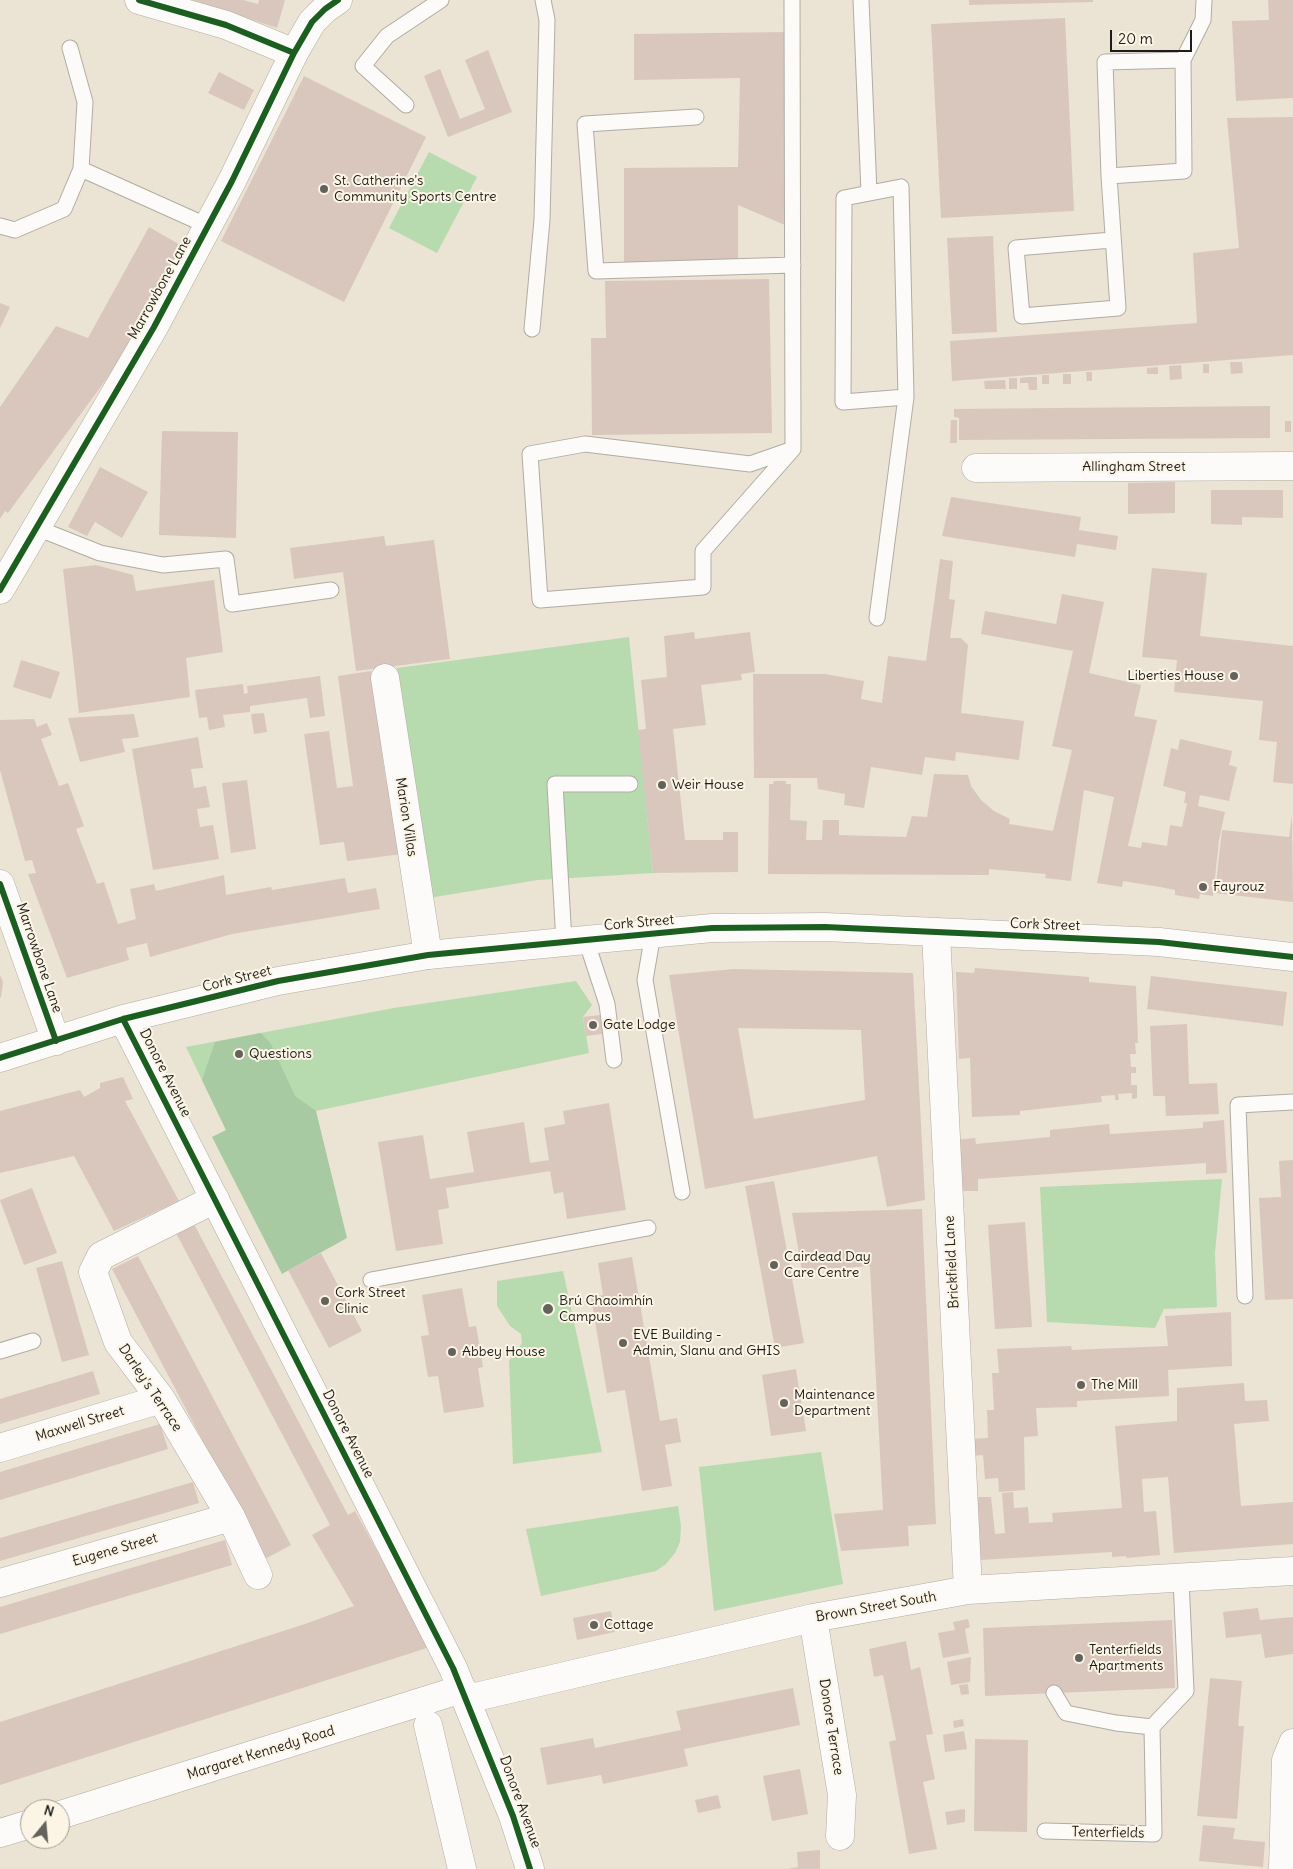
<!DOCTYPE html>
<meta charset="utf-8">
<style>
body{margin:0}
#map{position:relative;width:1293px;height:1869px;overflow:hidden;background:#ebe3d4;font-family:Delius,sans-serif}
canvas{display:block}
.north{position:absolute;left:20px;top:1799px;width:50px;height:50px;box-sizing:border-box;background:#fcf5e5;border:1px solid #a29e95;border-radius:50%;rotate:17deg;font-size:14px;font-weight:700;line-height:20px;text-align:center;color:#1c1c1c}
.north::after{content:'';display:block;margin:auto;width:18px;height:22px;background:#64625c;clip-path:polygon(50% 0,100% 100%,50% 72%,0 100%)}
.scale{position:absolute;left:1110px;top:30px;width:82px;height:22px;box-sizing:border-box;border:2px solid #1c1c1c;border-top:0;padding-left:6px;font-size:15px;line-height:18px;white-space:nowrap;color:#1c1c1c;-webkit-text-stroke:4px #fcf5e5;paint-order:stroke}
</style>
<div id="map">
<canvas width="1293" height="1869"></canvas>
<div class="north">N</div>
<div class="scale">20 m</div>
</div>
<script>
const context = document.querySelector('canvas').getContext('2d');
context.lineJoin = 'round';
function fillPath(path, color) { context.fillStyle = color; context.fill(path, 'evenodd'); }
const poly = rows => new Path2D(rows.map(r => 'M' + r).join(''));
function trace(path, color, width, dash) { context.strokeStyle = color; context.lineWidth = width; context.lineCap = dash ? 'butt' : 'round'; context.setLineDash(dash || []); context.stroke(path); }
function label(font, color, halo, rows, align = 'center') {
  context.font = font + ' Delius,sans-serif'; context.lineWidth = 4; context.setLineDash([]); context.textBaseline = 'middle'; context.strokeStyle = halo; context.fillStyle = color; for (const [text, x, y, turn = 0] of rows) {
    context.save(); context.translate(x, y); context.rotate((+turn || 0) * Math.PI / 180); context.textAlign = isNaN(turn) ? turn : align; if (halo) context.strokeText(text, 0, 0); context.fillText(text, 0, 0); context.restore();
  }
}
fillPath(poly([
 [429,152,477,177,437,253,389,228],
 [629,637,653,873,538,880,429,898,397,668],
 [576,981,592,1005,583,1017,589,1053,226,1130,186,1047,394,1008],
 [1222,1179,1215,1253,1217,1307,1164,1309,1155,1328,1047,1322,1040,1187],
 [563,1271,602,1452,513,1464,509,1361,522,1343,521,1334,510,1326,497,1306,497,1281],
 [821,1452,843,1584,714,1611,699,1467],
 [678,1506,681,1526,680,1542,675,1553,666,1564,656,1571,541,1596,526,1529]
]), '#b7dbae');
fillPath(poly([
 [261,1033,271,1044,295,1096,316,1111,347,1238,282,1274,212,1137,226,1130,202,1080,215,1042]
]), '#a8caa2');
fillPath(poly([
 [192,0,243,0,258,4,259,0,285,0,277,28],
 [969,0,1093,0,1093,2,969,5],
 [1268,0,1293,0,1293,98,1236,101,1232,21,1269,20],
 [1065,18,1074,211,941,218,931,24],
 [788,32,792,228,738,205,738,262,624,262,624,168,738,167,740,78,634,80,634,34],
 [488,50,512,112,448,137,424,76,440,69,460,119,485,109,465,60],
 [219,72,254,90,244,110,208,93],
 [304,76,426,137,344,302,221,241],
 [1293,117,1293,355,952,381,950,341,1197,323,1193,253,1239,248,1227,118],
 [149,227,182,246,116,366,8,513,5,511,0,519,0,407,56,326,88,338],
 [993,236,997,332,952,334,947,238],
 [769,279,772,433,592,435,591,338,606,338,605,281],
 [0,303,10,307,0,328],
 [1230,362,1242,362,1243,373,1231,374],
 [1203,364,1209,364,1209,373,1203,373],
 [1181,365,1182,379,1170,380,1169,366],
 [1158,367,1158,374,1147,374,1147,368],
 [1086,372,1092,372,1092,381,1087,381],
 [1063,374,1071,374,1071,384,1063,384],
 [1042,375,1049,375,1049,384,1042,384],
 [1028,377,1037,377,1037,390,1029,390,1028,383,1020,383,1020,378],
 [1009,378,1017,378,1017,389,1009,389],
 [1005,380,1006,389,985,389,984,381],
 [1270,406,1270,438,959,440,959,418,954,417,954,409],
 [951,420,957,420,957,443,950,443],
 [1285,421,1291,421,1291,432,1285,432],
 [162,431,238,432,236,538,159,535],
 [100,467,148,492,122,538,95,522,87,536,68,527],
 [1175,482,1175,513,1128,514,1128,483],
 [1211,490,1283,490,1283,518,1242,517,1242,525,1211,524],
 [951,497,1081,517,1079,530,1118,536,1116,550,1077,544,1075,557,942,536],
 [384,536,386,546,434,540,450,659,356,671,343,572,294,579,290,548],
 [940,559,953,561,949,599,955,600,950,638,961,638,968,645,961,713,1024,721,1019,760,956,752,955,761,925,757,922,775,871,767,864,808,844,805,845,794,818,789,817,778,754,778,753,674,825,674,864,681,861,699,882,703,888,656,926,661],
 [96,565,133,575,136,591,214,580,223,652,186,658,190,697,79,713,63,569],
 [1152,568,1207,573,1200,636,1293,646,1293,784,1273,782,1277,742,1259,740,1263,701,1174,692,1177,660,1142,657],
 [1062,594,1104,602,1089,673,1141,685,1134,716,1157,720,1128,846,1141,848,1142,842,1167,846,1170,825,1182,827,1187,803,1184,803,1186,792,1163,786,1171,748,1178,750,1180,739,1232,751,1229,765,1237,767,1229,801,1200,795,1198,806,1225,812,1219,840,1213,896,1200,894,1199,899,1175,895,1175,890,1160,887,1123,881,1122,887,1097,883,1114,797,1084,790,1071,881,1045,878,1046,874,989,869,989,875,768,874,769,784,773,784,774,781,786,781,786,784,791,784,790,820,807,821,806,840,822,840,823,820,839,820,839,835,906,837,912,816,927,817,934,774,968,775,971,786,981,800,994,811,1010,819,1009,824,1053,831,1072,750,1052,746,1073,651,981,634,985,611,1056,624],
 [694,632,695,639,750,632,755,672,741,674,742,680,701,685,706,725,673,729,685,840,723,840,723,832,738,832,738,872,653,873,638,730,646,729,641,680,667,677,664,636],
 [21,660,60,672,51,699,13,687],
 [371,671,386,782,392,780,402,854,347,861,344,842,320,845,304,734,329,731,337,788,353,786,338,676],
 [320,676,325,716,310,718,307,698,250,706,250,712,223,715,225,727,209,730,207,717,199,718,195,690,243,684,244,694,248,693,247,686],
 [264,713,267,732,254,734,251,714],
 [134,714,139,737,122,739,125,752,80,762,68,718],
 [34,719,37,727,47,723,52,735,41,739,59,786,68,783,84,826,76,829,97,884,104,882,118,924,136,919,130,889,154,884,156,891,224,875,226,895,271,887,272,890,345,878,348,893,376,888,380,909,232,934,150,957,147,943,126,948,129,960,67,978,28,874,36,873,32,860,25,861,0,770,0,720],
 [198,737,203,768,191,769,194,788,206,786,210,807,197,809,200,827,213,825,219,859,153,870,132,749],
 [247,780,256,849,231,853,222,783],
 [1292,815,1293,902,1215,893,1222,830,1289,837],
 [975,968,1089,977,1089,982,1136,986,1138,1043,1135,1043,1136,1054,1130,1054,1131,1067,1136,1067,1136,1073,1131,1073,1131,1085,1137,1085,1137,1098,1132,1099,1132,1093,1118,1094,1119,1100,1115,1100,1115,1095,1101,1096,1102,1102,1020,1111,1020,1115,972,1117,970,1058,959,1059,956,972,974,973],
 [734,969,913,973,925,1200,887,1207,877,1156,705,1189,669,975],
 [738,1028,861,1030,865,1100,754,1119],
 [0,975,3,982,1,998,0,997],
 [1151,976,1287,992,1283,1026,1147,1009],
 [600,1015,602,1034,586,1036,583,1017],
 [1187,1024,1189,1084,1217,1083,1219,1114,1166,1116,1165,1096,1153,1096,1150,1026],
 [123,1077,133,1099,125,1101,179,1201,114,1231,74,1156,0,1173,0,1111,80,1090,84,1097,100,1088,100,1083],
 [609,1103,626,1210,567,1219,563,1192,554,1194,550,1171,446,1188,449,1208,438,1210,443,1244,396,1251,378,1142,423,1135,430,1179,474,1172,467,1132,524,1122,530,1163,549,1160,544,1128,565,1124,563,1111],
 [1224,1120,1227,1173,1206,1174,1206,1163,978,1179,978,1191,957,1191,955,1140,975,1138,976,1144,1050,1137,1050,1130,1109,1124,1110,1134,1203,1128,1203,1122],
 [1293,1160,1293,1299,1265,1300,1259,1198,1281,1197,1279,1161],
 [774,1181,804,1343,775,1348,745,1186],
 [32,1188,57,1253,24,1265,0,1200],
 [922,1209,936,1524,908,1526,909,1546,841,1551,834,1514,883,1510,870,1266,802,1271,792,1213],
 [1025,1222,1032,1327,995,1329,988,1225],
 [194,1224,348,1515,355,1511,430,1647,0,1785,0,1722,305,1624,354,1606,312,1535,330,1525,176,1233],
 [321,1253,362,1331,329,1348,288,1270],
 [138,1256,291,1545,265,1559,112,1269],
 [632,1257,660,1421,677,1418,681,1442,665,1445,672,1486,642,1491,625,1390,607,1393,591,1297,603,1295,598,1263],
 [62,1261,89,1355,62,1362,36,1268],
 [462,1288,469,1327,476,1326,483,1367,478,1368,484,1407,444,1413,438,1376,428,1377,421,1336,429,1335,422,1295],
 [1231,1312,1232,1366,1168,1370,1169,1396,1077,1401,1077,1407,1036,1408,1038,1436,1024,1437,1025,1490,999,1492,998,1478,985,1479,983,1455,973,1456,972,1439,988,1438,987,1410,994,1410,992,1373,999,1373,997,1349,1071,1346,1072,1350,1168,1346,1165,1316],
 [796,1369,806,1431,771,1436,762,1375],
 [93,1371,100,1394,0,1424,0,1399],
 [1244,1383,1245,1401,1267,1400,1269,1421,1234,1424,1241,1506,1293,1502,1293,1544,1174,1553,1168,1477,1142,1479,1144,1512,1156,1511,1160,1555,1126,1558,1126,1556,1112,1557,1112,1552,980,1560,976,1497,991,1497,995,1534,1005,1533,1002,1493,1013,1492,1014,1508,1028,1507,1029,1523,1053,1522,1052,1513,1122,1508,1115,1426,1177,1421,1177,1388],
 [160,1424,168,1449,0,1500,0,1472],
 [193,1482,199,1503,0,1561,0,1538],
 [225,1540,232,1565,0,1634,0,1607],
 [1258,1608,1260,1620,1293,1617,1293,1654,1265,1658,1261,1634,1226,1638,1223,1612],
 [611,1611,615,1632,577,1640,573,1618],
 [968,1619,970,1627,965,1629,969,1653,943,1658,938,1633,955,1630,953,1622],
 [1172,1620,1175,1688,985,1696,983,1628],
 [906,1641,911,1670,920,1667,933,1734,926,1735,935,1779,923,1782,937,1849,909,1854,889,1742,896,1740,883,1675,874,1677,869,1649],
 [971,1657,970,1682,951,1685,947,1662],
 [1210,1678,1242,1681,1238,1726,1244,1726,1237,1819,1197,1816],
 [968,1684,969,1694,961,1695,959,1685],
 [793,1688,800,1725,684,1749,688,1766,603,1784,601,1775,547,1785,540,1748,593,1738,595,1748,681,1730,676,1711],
 [963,1719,964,1726,954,1728,953,1721],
 [964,1731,967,1749,945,1752,943,1735],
 [975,1739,1028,1740,1027,1832,974,1831],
 [800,1769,808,1814,772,1821,763,1776],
 [718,1795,721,1808,698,1813,695,1800],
 [965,1809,965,1822,947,1825,945,1812],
 [1203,1825,1235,1828,1233,1839,1265,1842,1263,1867,1199,1861],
 [820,1850,820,1869,787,1869,798,1867,797,1852]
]), '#d9c7be');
const lane = poly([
 [792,0,793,449,703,551,703,587,540,600,530,454,585,444,750,464,793,449],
 [861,0,869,193],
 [70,48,85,102,81,169,208,226],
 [1183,60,1105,62,1109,176,1184,171,1183,60,1203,20,1204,0],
 [406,105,363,66,387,36,441,0],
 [696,117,585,124,596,271,793,265],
 [1109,176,1118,308,1022,316,1016,248,1112,240],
 [901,187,906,397,843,402,844,198,901,187],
 [0,226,15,230,64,209,81,169],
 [532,329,542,220,547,20,543,0],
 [37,528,100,553,163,565,226,559,232,604,331,590],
 [877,618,906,397],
 [653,934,645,980,682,1192],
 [586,940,607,1004,614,1060],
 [564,942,555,784,630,784],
 [371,1280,648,1228],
 [1245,1296,1238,1105,1293,1102],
 [0,1351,33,1341],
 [1054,1693,1066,1713,1116,1723,1152,1727],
 [1045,1831,1154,1834,1152,1727,1186,1691,1181,1579]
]);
const street = poly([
 [139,0,226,25,294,53],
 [976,468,1293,466],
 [385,678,428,955],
 [936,933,968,1590],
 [215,1199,101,1256,93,1272,118,1342,161,1399,231,1517,258,1575],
 [0,1448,161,1399],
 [0,1583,231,1517],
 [813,1618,842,1795,840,1836],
 [467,1699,813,1618,968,1590,1293,1571],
 [428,1725,462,1869],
 [60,1815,462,1689],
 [0,1833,30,1824],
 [1283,1869,1286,1760,1293,1743]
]);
const secondary = poly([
 [0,590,154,327,232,181,294,53,312,22,325,9,338,0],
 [0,884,56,1041],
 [123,1019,453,1668,513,1816,530,1869],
 [0,1058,123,1019,278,981,428,955,712,928,825,927,1159,942,1293,957]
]);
trace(lane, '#b1aca3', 17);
trace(street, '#b1aca3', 29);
trace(secondary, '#b1aca3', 29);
trace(lane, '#fcfbf9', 15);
trace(street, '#fcfbf9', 28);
trace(secondary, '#fcfbf9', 28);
trace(poly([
 [139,0,226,25,294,53],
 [0,590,154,327,232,181,294,53,312,22,325,9,338,0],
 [0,884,56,1041],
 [123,1019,453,1668,513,1816,530,1869],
 [0,1058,123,1019,278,981,428,955,712,928,825,927,1159,942,1293,957]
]), '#1b5e20', 6);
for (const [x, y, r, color] of [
 [324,189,5,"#64625c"],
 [1234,676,5,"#64625c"],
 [662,785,5,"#64625c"],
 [1203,887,5,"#64625c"],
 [593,1025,5,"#64625c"],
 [239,1054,5,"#64625c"],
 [774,1265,5,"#64625c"],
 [325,1301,5,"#64625c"],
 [548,1309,6,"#64625c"],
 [623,1343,5,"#64625c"],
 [452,1352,5,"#64625c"],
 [1081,1385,5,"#64625c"],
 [784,1403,5,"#64625c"],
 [594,1625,5,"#64625c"],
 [1079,1658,5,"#64625c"]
]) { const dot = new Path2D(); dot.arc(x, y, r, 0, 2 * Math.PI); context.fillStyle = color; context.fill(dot); trace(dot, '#fcf5e5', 2); }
label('14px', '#1c1c1c', '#fcf5e5', [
 ["St. Catherine's",334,181],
 ["Community Sports Centre",334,197],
 ["Liberties House",1224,676,"right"],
 ["Weir House",672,785],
 ["Fayrouz",1213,887],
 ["Gate Lodge",603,1025],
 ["Questions",249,1054],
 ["Cairdead Day",784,1257],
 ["Care Centre",784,1273],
 ["Cork Street",335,1293],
 ["Clinic",335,1309],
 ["Brú Chaoimhín",559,1301],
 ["Campus",559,1317],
 ["EVE Building -",633,1335],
 ["Admin, Slanu and GHIS",633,1351],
 ["Abbey House",462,1352],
 ["The Mill",1091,1385],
 ["Maintenance",794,1395],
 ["Department",794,1411],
 ["Cottage",604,1625],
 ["Tenterfields",1089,1650],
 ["Apartments",1089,1666]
], 'left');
label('14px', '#1c1c1c', '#fcf5e5', [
 ["Marrowbone Lane",160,288,-61],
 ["Allingham Street",1134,467],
 ["Marion Villas",406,817,81],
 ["Cork Street",639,923,-5],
 ["Cork Street",1045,925,2],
 ["Marrowbone Lane",39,958,71],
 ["Cork Street",237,979,-14],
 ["Donore Avenue",165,1073,63],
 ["Brickfield Lane",952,1262,-93],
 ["Darley's Terrace",150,1388,56],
 ["Maxwell Street",80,1424,-17],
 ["Donore Avenue",348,1434,63],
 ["Eugene Street",115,1550,-16],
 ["Brown Street South",876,1607,-10],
 ["Donore Terrace",831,1727,81],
 ["Margaret Kennedy Road",261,1753,-17],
 ["Donore Avenue",520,1802,70],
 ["Tenterfields",1108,1833,1]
]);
</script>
